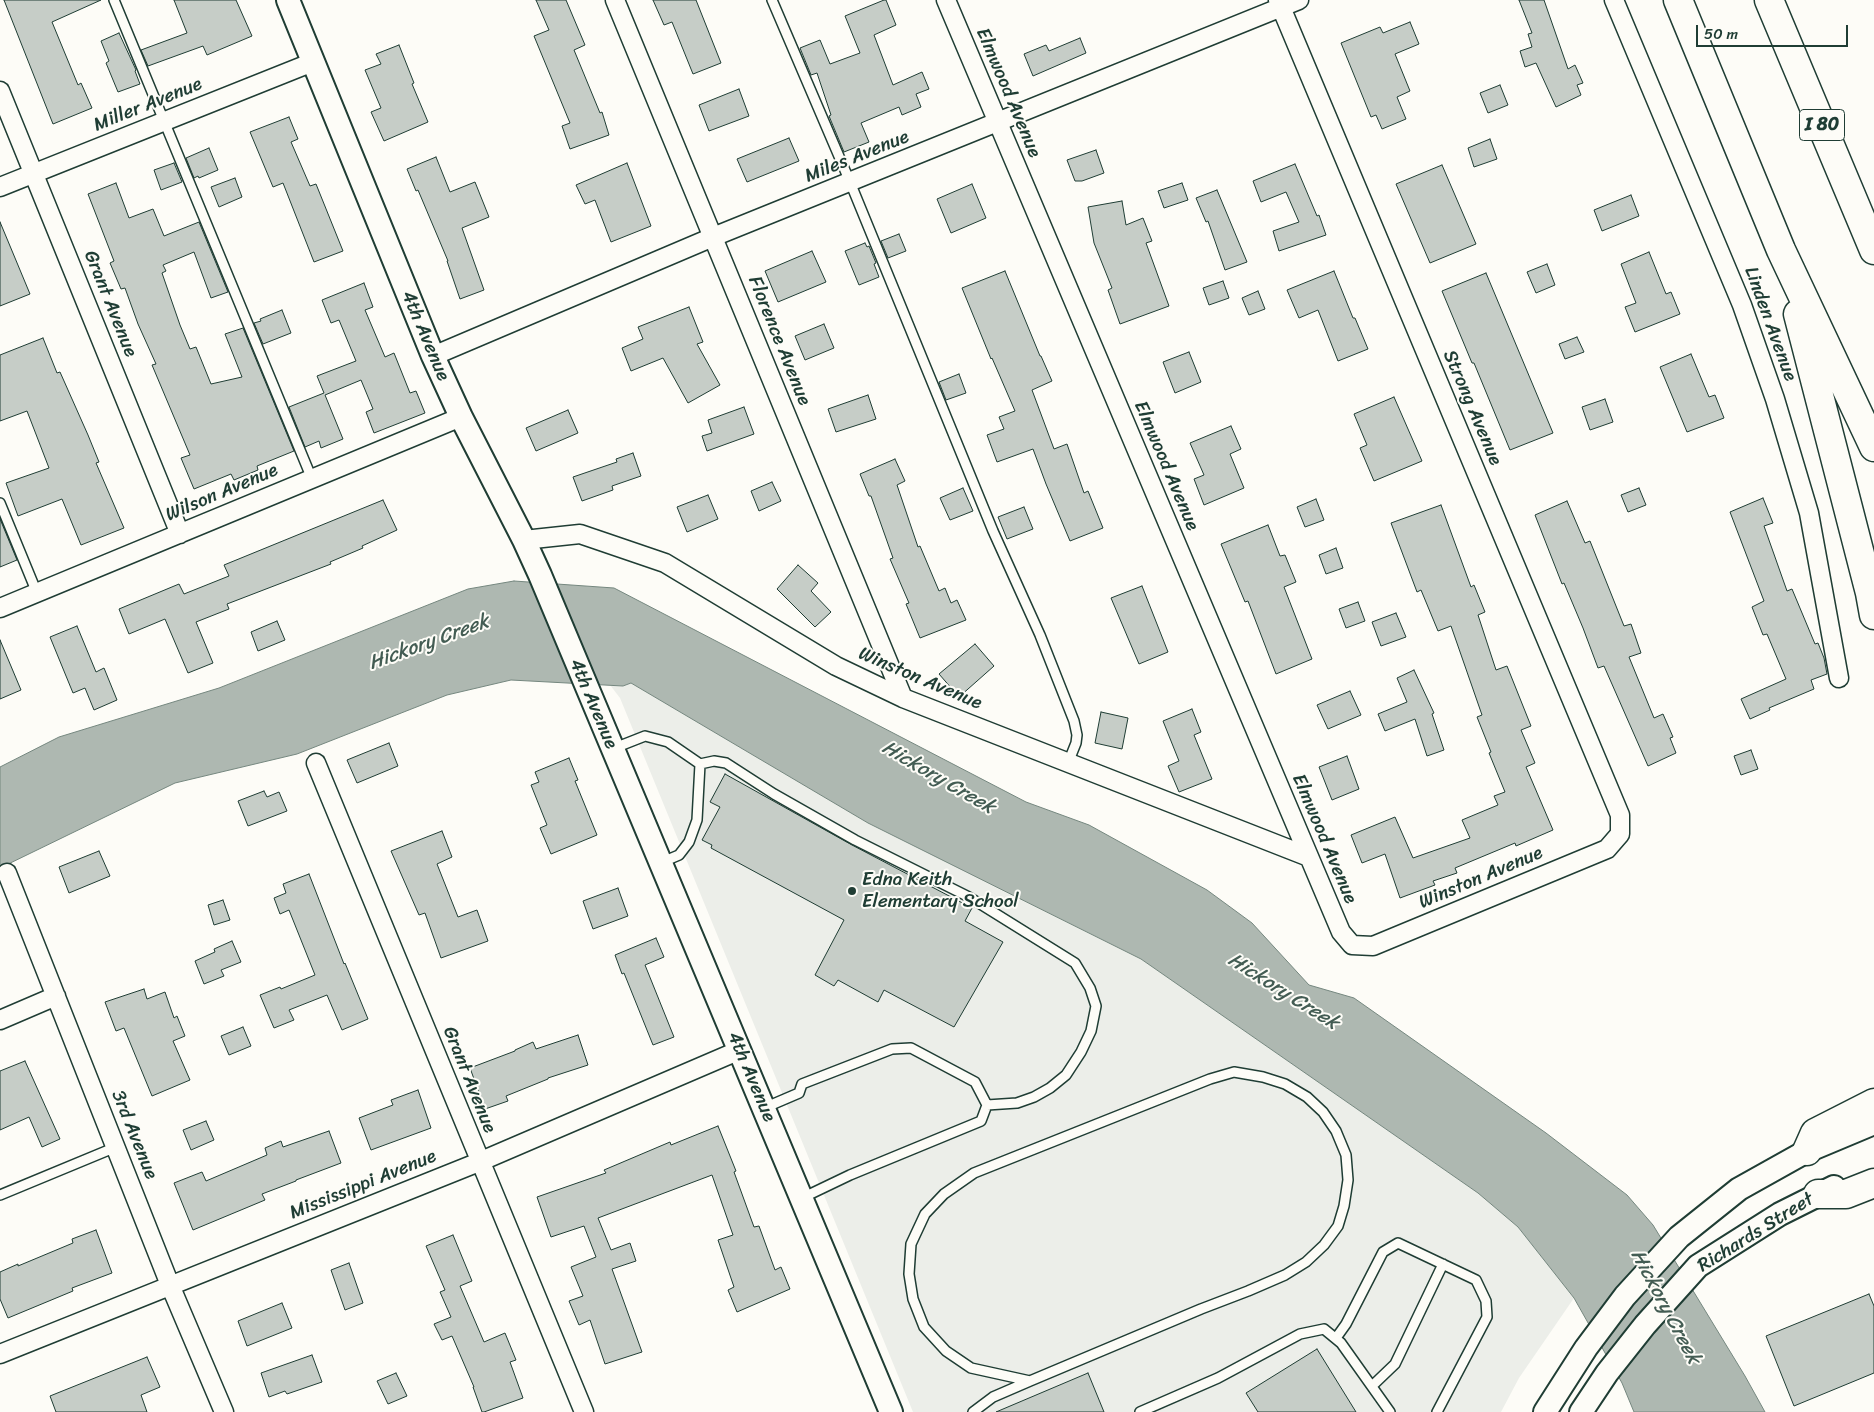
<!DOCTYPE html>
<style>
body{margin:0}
#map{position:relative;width:1874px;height:1412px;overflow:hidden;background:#fdfcf7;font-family:Sriracha,sans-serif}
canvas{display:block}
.scale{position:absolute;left:1696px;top:25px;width:152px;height:22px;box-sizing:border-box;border:2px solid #1f3d34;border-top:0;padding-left:6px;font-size:15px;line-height:18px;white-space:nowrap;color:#1f3d34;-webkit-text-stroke:4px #fdfcf7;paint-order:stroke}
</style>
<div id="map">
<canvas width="1874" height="1412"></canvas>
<div class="scale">50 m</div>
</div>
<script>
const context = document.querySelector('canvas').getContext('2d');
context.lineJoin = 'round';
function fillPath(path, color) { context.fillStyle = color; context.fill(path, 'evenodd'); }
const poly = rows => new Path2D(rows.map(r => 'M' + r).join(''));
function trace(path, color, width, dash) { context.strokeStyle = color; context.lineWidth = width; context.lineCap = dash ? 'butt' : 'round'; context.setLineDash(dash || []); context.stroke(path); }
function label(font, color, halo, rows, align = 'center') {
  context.font = font + ' Sriracha,sans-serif'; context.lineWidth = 4; context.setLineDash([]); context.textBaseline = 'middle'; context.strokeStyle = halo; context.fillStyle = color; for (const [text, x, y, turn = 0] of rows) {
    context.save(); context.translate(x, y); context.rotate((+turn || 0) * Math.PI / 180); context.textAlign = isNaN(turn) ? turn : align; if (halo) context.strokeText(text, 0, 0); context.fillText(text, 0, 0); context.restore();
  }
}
fillPath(poly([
 [631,683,868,823,1141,959,1478,1193,1518,1227,1574,1298,1519,1378,1501,1412,913,1412,620,698,610,685,623,686]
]), '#eceee9');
const water = poly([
 [514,581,614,588,1026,802,1089,825,1207,890,1252,923,1309,985,1354,998,1546,1133,1627,1195,1653,1225,1745,1376,1765,1412,1634,1412,1622,1383,1574,1298,1518,1227,1478,1193,1141,959,868,823,631,683,623,686,511,680,447,695,297,754,175,783,0,868,0,767,59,737,219,688,468,589,514,581]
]);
fillPath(water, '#aeb8b1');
trace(water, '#75877f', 1);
const building = poly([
 [4,0,101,0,52,22,78,85,81,83,92,108,53,124,4,0],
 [174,0,236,0,252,36,207,55,203,46,148,66,141,50,187,33,174,0],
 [536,0,566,0,585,45,574,50,600,113,602,112,609,135,570,149,562,126,570,123,534,36,549,30,536,0],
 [653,0,696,0,721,63,693,74,672,22,664,25,653,0],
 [884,0,886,0,896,25,874,35,893,85,922,72,929,89,916,94,921,107,902,115,899,107,861,123,869,142,844,152,829,116,831,115,817,73,811,75,800,48,820,40,830,64,860,53,845,16,884,0],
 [1519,0,1544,0,1568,69,1575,65,1583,83,1577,85,1581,95,1556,107,1536,63,1525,67,1520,51,1532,47,1528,34,1532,33,1519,0],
 [1410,22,1419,44,1395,54,1410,91,1397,97,1406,119,1382,129,1376,115,1371,117,1341,43,1380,27,1383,33,1410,22],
 [119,33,136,70,135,71,140,84,118,92,106,63,109,61,101,41,119,33],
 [1080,38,1086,53,1033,76,1024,54,1046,45,1049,51,1080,38],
 [399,45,414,83,412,84,428,122,384,141,371,112,381,108,365,70,381,64,376,54,399,45],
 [1500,85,1508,105,1488,113,1480,93,1500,85],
 [739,89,749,116,709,131,699,105,739,89],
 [289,117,298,139,291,142,310,186,316,184,343,251,314,262,283,183,273,187,250,132,289,117],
 [789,138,799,161,747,182,737,159,789,138],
 [1490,139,1497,159,1474,167,1468,148,1490,139],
 [209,148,218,170,199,178,198,176,194,178,186,158,209,148],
 [1096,150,1104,173,1082,181,1075,181,1067,160,1096,150],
 [436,157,450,192,475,182,489,217,462,228,484,290,460,299,447,261,448,261,418,190,416,191,407,169,436,157],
 [174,163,182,182,161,190,154,170,174,163],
 [627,163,651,226,611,242,595,200,585,204,576,185,627,163],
 [1295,164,1317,216,1319,215,1326,235,1279,251,1273,231,1299,222,1286,192,1261,202,1253,181,1295,164],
 [1442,165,1476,244,1430,263,1396,184,1442,165],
 [235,178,242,197,219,207,211,187,235,178],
 [116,183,129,218,153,209,164,236,199,222,228,292,211,298,194,252,163,265,166,271,162,273,180,325,190,349,196,347,211,384,242,377,225,334,243,328,294,451,257,466,258,470,234,480,231,474,194,489,181,458,190,455,152,365,156,364,138,324,125,288,121,289,110,263,114,261,88,194,116,183],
 [1182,183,1188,200,1164,208,1158,191,1182,183],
 [972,184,986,218,951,233,937,199,972,184],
 [1217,190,1247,262,1225,270,1208,221,1206,222,1196,198,1217,190],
 [1631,195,1639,216,1602,231,1594,210,1631,195],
 [1122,201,1126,225,1143,218,1152,241,1146,243,1169,306,1120,324,1108,290,1112,288,1094,243,1088,207,1122,201],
 [0,222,30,294,0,306,0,222],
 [899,234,906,251,888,258,881,241,899,234],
 [865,243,867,247,869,246,876,263,874,264,879,277,859,285,845,251,865,243],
 [812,251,826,282,778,302,765,271,812,251],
 [1649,252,1666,294,1671,292,1680,314,1635,332,1625,307,1636,303,1621,264,1649,252],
 [1547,264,1555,285,1536,293,1527,272,1547,264],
 [1005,271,1040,356,1041,356,1052,381,1032,390,1054,449,1067,444,1084,493,1088,491,1103,528,1070,541,1046,484,1033,449,997,462,987,435,1004,429,999,417,1015,411,992,358,991,359,962,288,1005,271],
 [1334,271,1353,318,1355,318,1368,349,1338,361,1318,310,1299,318,1287,290,1334,271],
 [1486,273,1553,433,1510,450,1474,363,1472,363,1442,291,1486,273],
 [1223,281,1229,298,1209,305,1203,288,1223,281],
 [364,283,373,307,365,310,385,357,394,353,410,393,416,391,425,413,374,433,366,412,373,409,361,380,325,395,343,439,321,448,319,441,305,447,289,407,324,393,317,376,356,361,339,320,331,323,322,300,364,283],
 [1258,291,1265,309,1249,315,1242,298,1258,291],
 [689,307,703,342,697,344,720,385,688,403,663,358,631,371,622,348,643,339,638,327,689,307],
 [282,310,291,333,263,344,254,323,261,321,260,319,282,310],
 [824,324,834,348,805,360,795,336,824,324],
 [1577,337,1584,352,1565,359,1559,344,1577,337],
 [43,338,57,373,60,372,88,435,99,462,96,463,124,528,81,545,62,499,18,516,6,483,49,468,27,411,0,421,0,355,43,338],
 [1189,352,1201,382,1175,393,1163,362,1189,352],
 [1691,354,1709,397,1715,395,1724,418,1687,432,1660,367,1691,354],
 [959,374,966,393,946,400,939,382,959,374],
 [868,395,876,419,836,432,828,409,868,395],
 [1394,397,1422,461,1374,481,1360,448,1367,445,1354,414,1394,397],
 [1605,399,1613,422,1590,430,1582,407,1605,399],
 [744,407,754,434,707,451,702,436,712,433,708,420,744,407],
 [568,410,578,433,536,451,526,428,568,410],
 [1231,426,1241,449,1230,454,1244,488,1204,505,1194,479,1204,475,1190,443,1231,426],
 [633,453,641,476,612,486,613,490,582,501,573,477,617,462,616,459,633,453],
 [895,459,905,481,897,485,918,547,920,546,939,591,945,588,951,603,957,600,966,620,920,638,906,604,909,603,890,559,893,558,871,496,869,496,860,474,895,459],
 [772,482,781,501,759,511,751,491,772,482],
 [963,488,973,511,950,520,940,498,963,488],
 [1639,488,1646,505,1628,512,1621,495,1639,488],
 [708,495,718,519,687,532,677,507,708,495],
 [1763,498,1773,523,1764,526,1787,591,1792,589,1815,644,1818,643,1824,658,1827,674,1811,680,1814,689,1769,708,1770,710,1750,719,1741,699,1786,679,1767,634,1763,635,1752,607,1764,601,1730,512,1763,498],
 [1316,499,1324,520,1305,527,1297,507,1316,499],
 [383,500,397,530,362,546,363,548,330,562,331,564,227,604,229,609,196,622,213,663,188,673,165,619,129,634,119,609,179,584,184,594,229,576,224,565,383,500],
 [1567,501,1585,543,1590,541,1624,626,1631,624,1641,653,1629,657,1654,718,1663,714,1673,737,1670,738,1676,753,1648,766,1604,666,1598,668,1583,628,1564,583,1562,584,1535,515,1567,501],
 [1441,505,1471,587,1474,585,1485,612,1478,615,1496,670,1507,666,1531,726,1521,730,1535,763,1526,767,1553,830,1516,846,1515,843,1455,868,1457,873,1433,881,1435,885,1400,898,1385,854,1362,863,1351,835,1395,817,1413,858,1470,838,1462,820,1498,805,1494,796,1505,792,1489,753,1491,752,1477,717,1482,715,1451,626,1438,631,1421,590,1417,592,1391,523,1441,505],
 [1024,507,1033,529,1007,539,998,517,1024,507],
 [0,519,17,560,0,567,0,519],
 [1268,525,1280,556,1285,555,1296,582,1284,587,1312,659,1276,674,1248,601,1245,602,1221,544,1268,525],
 [1336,548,1343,568,1326,574,1319,555,1336,548],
 [798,565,818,583,811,591,831,612,815,627,777,589,798,565],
 [1142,586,1168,652,1139,664,1111,598,1142,586],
 [1358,602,1365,621,1346,628,1339,609,1358,602],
 [1396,613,1406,637,1381,646,1372,622,1396,613],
 [277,621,285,640,258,651,251,632,277,621],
 [77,626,96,672,104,668,117,700,94,710,85,688,73,693,50,637,77,626],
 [0,640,21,690,0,699,0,640],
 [975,644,994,666,959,697,939,674,975,644],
 [1414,670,1434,713,1432,714,1444,750,1427,756,1415,719,1385,731,1378,714,1407,702,1397,678,1414,670],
 [1350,691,1361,715,1328,729,1317,705,1350,691],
 [1192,709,1201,732,1194,735,1212,779,1179,792,1168,766,1179,761,1163,721,1192,709],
 [1101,712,1128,718,1122,749,1095,743,1101,712],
 [389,743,398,766,357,783,347,760,389,743],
 [1751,750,1758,769,1741,775,1734,756,1751,750],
 [1347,756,1359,789,1332,800,1319,767,1347,756],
 [569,758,578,780,575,781,597,835,551,854,540,828,547,825,531,785,539,782,535,772,569,758],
 [725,774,852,845,972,908,965,921,1003,942,954,1027,884,990,878,1002,838,980,834,986,815,975,844,920,711,848,712,845,702,840,720,807,710,802,725,774],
 [264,791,267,797,279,792,287,811,248,826,238,801,264,791],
 [442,831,452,857,437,864,458,917,477,910,488,941,441,958,425,913,419,915,391,851,442,831],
 [99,851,110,876,69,893,59,867,99,851],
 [309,874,344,964,345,963,368,1019,342,1030,327,995,289,1010,294,1020,274,1028,260,995,280,987,281,989,315,975,289,910,280,914,274,898,286,893,283,884,309,874],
 [618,888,628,916,593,929,583,901,618,888],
 [223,900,230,920,214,925,208,905,223,900],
 [656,938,664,957,645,965,674,1037,653,1045,624,973,622,974,615,955,656,938],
 [232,941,241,962,221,970,224,976,204,984,195,961,215,952,214,949,232,941],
 [144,989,147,999,165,992,174,1018,177,1016,185,1036,173,1041,190,1080,152,1096,124,1028,116,1031,105,1002,144,989],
 [243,1027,251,1046,229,1055,221,1036,243,1027],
 [578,1035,588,1065,548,1078,548,1079,506,1096,508,1101,485,1109,470,1068,515,1051,515,1050,533,1042,536,1049,578,1035],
 [25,1061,60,1139,42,1147,29,1117,0,1130,0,1071,25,1061],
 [418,1090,431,1128,371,1150,359,1118,393,1105,391,1100,418,1090],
 [206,1121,214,1140,191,1150,183,1130,206,1121],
 [718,1126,736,1171,734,1172,754,1227,759,1226,775,1270,781,1267,790,1289,737,1312,728,1290,734,1287,718,1240,733,1235,712,1175,598,1218,611,1250,630,1243,636,1261,612,1269,642,1352,605,1364,590,1320,579,1325,569,1301,583,1296,571,1267,596,1257,584,1226,551,1237,537,1197,606,1173,604,1170,670,1142,671,1145,718,1126],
 [329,1131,341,1163,296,1180,296,1181,262,1194,265,1200,193,1230,174,1183,202,1172,206,1181,267,1155,265,1148,281,1141,283,1147,329,1131],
 [96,1230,112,1273,72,1288,73,1291,8,1318,0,1299,0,1272,18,1264,18,1266,73,1243,72,1239,96,1230],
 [453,1235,472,1281,460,1286,484,1342,505,1333,516,1360,510,1362,523,1398,484,1412,482,1412,473,1387,474,1387,452,1336,442,1340,434,1324,451,1317,440,1292,445,1290,426,1246,453,1235],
 [349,1263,363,1303,345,1310,331,1270,349,1263],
 [1869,1294,1874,1306,1874,1373,1794,1406,1766,1336,1869,1294],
 [282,1303,292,1328,247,1346,238,1321,282,1303],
 [1317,1349,1356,1412,1258,1412,1246,1393,1317,1349],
 [312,1355,322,1382,287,1394,285,1391,269,1397,261,1373,312,1355],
 [147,1357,160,1387,141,1395,147,1412,56,1412,50,1396,147,1357],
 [396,1373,407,1396,388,1404,377,1381,396,1373],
 [1088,1373,1104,1412,996,1412,1088,1373]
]);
fillPath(building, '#c6cdc7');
trace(building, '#1f3d34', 1);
const service = poly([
 [114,0,312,479],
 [772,0,850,182,993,531,1040,635,1074,721,1077,735,1076,743,1068,763],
 [0,503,37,593],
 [612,749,645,736,668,742,700,764,697,820,689,842,679,855,660,863],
 [700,764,714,761,726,763,774,794,855,840,969,897,1075,963,1090,988,1096,1006,1091,1031,1081,1052,1066,1075,1050,1088,1034,1097,1017,1103,987,1105],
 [764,1108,799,1093,802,1084,892,1049,911,1048,975,1082,987,1105,981,1121,850,1175,802,1198],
 [0,1195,116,1147],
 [1336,1338,1346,1324,1383,1252,1398,1243,1476,1280,1486,1301,1487,1317,1437,1412],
 [1372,1386,1395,1364,1443,1264],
 [973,1412,993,1397,1030,1381,1201,1309,1248,1291,1285,1275,1306,1262,1324,1245,1338,1226,1344,1206,1348,1180,1346,1155,1336,1131,1323,1112,1307,1097,1285,1084,1263,1077,1234,1072,1210,1079,974,1173,944,1194,925,1214,911,1244,909,1274,913,1299,924,1327,946,1351,971,1368,1030,1381],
 [1140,1412,1218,1378,1300,1334,1324,1329,1341,1343,1390,1412]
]);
const minor = poly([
 [615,0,903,698],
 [946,0,1341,932,1352,945,1373,946,1607,849,1620,834,1620,815,1278,0],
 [1614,0,1742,305,1775,399,1809,513,1839,678],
 [0,91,180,534],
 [0,187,313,62],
 [433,356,713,237,1299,0],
 [524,540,580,534,665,563,836,666,903,698,1309,857],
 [0,608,461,417],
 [316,763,584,1412],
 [7,873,170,1285,224,1412],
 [0,1020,56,996],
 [0,1354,479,1162,740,1050]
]);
const tertiary = poly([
 [288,0,433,356,461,417,524,540,540,575,891,1412],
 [1545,1412,1586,1348,1625,1296,1679,1237,1739,1189,1807,1151,1874,1123],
 [1581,1412,1607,1373,1645,1325,1698,1266,1780,1214,1834,1187]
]);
const motorway = poly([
 [1678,0,1781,250,1874,447],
 [1769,0,1874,250],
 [1798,314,1870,593,1874,615],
 [1807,1151,1815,1133,1874,1103],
 [1818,1194,1846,1194,1874,1183]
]);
trace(service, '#1f3d34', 12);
trace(minor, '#1f3d34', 21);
trace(tertiary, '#1f3d34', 26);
trace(motorway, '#1f3d34', 31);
trace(service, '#fdfcf7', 9);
trace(minor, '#fdfcf7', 18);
trace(tertiary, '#fdfcf7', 22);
trace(motorway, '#fdfcf7', 28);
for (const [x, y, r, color] of [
 [852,891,5,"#1f3d34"]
]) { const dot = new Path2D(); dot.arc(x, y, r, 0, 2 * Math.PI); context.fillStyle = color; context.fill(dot); trace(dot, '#fdfcf7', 2); }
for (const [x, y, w] of [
 [1822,125,45]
]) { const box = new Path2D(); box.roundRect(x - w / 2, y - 15.5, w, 31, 4); context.fillStyle = '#fdfcf7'; context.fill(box); trace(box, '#1f3d34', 1); }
label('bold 18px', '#1f3d34', null, [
 ["I 80",1822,125]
]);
label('19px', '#1f3d34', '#fdfcf7', [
 ["Elmwood Avenue",1008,93,67],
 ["Miller Avenue",148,105,-22],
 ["Miles Avenue",857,157,-22],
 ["Grant Avenue",110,304,68],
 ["Linden Avenue",1770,324,70],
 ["4th Avenue",425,336,67],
 ["Florence Avenue",779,341,68],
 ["Strong Avenue",1472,408,67],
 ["Elmwood Avenue",1166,466,67],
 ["Wilson Avenue",222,493,-23],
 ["Winston Avenue",920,679,23],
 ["4th Avenue",593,704,67],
 ["Elmwood Avenue",1324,839,67],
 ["Winston Avenue",1481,878,-23],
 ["4th Avenue",751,1077,67],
 ["Grant Avenue",469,1080,68],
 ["3rd Avenue",134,1135,68],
 ["Mississippi Avenue",363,1185,-22],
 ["Richards Street",1756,1233,-32]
]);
label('19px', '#1f3d34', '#fdfcf7', [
 ["Edna Keith",862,880],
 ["Elementary School",862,902]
], 'left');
label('italic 20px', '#435c53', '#fdfcf7', [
 ["Hickory Creek",429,643,-20],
 ["Hickory Creek",938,778,30],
 ["Hickory Creek",1283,992,32],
 ["Hickory Creek",1665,1307,62]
]);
</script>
